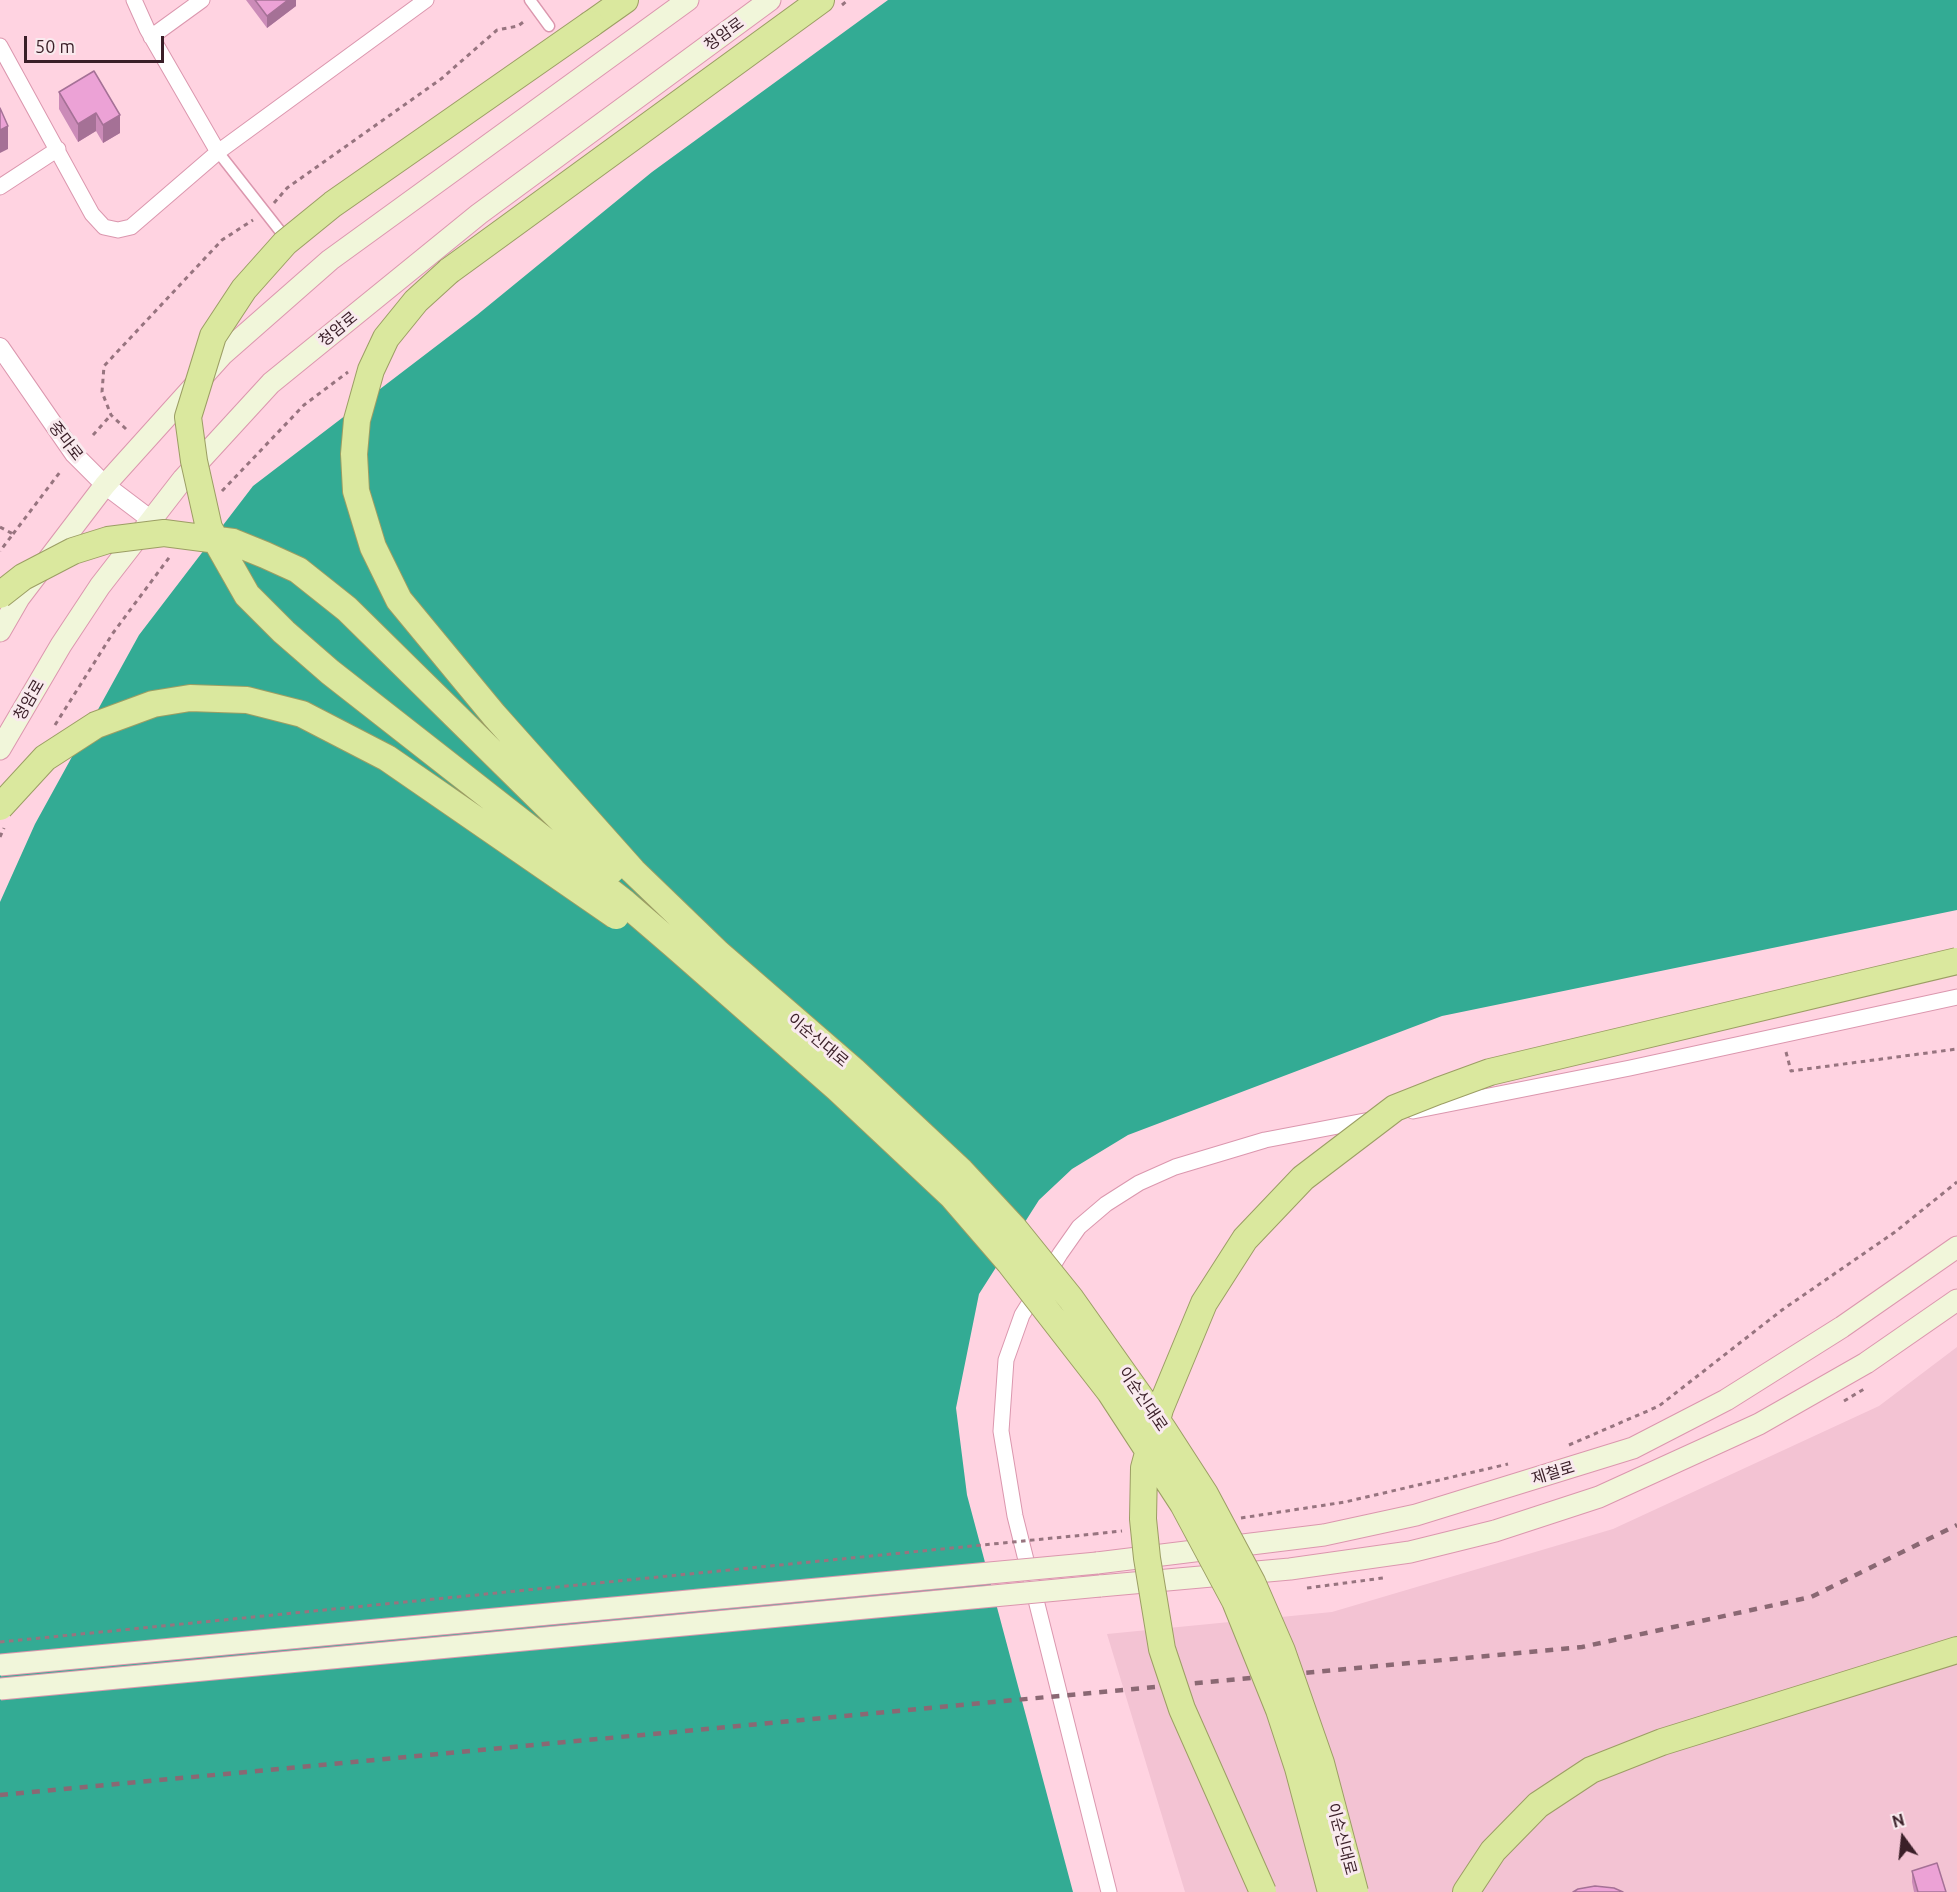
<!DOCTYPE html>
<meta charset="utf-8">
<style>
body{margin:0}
#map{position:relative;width:1957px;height:1892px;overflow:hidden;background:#ffd3e1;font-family:Ubuntu,sans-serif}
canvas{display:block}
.north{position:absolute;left:1873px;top:1808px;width:60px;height:60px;-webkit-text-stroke:4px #f9eaee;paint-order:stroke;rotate:345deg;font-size:16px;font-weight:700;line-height:24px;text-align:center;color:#3a1f28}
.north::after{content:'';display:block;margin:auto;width:21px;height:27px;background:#3a1f28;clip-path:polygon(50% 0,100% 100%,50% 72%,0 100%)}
.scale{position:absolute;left:24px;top:36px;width:140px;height:27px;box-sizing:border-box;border:3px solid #3a1f28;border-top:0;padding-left:8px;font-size:18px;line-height:21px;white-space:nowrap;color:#3a1f28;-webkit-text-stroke:4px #f9eaee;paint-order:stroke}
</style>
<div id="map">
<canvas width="1957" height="1892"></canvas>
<div class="north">N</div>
<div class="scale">50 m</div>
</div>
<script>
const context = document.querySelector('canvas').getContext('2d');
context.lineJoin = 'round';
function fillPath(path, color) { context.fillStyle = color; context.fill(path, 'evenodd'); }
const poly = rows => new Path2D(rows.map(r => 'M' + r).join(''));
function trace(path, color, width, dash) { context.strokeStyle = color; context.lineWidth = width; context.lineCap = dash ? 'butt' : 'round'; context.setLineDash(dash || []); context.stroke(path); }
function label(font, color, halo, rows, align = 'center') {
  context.font = font + ' Ubuntu,"Noto Sans KR",sans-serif'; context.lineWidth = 6; context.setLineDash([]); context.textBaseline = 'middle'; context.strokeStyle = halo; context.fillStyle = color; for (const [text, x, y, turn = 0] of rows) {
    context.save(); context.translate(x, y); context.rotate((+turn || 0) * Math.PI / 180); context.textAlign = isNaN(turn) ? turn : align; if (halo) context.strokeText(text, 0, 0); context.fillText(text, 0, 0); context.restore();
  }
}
fillPath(poly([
 [1957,1347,1957,1892,1185,1892,1107,1634,1332,1612,1613,1529,1879,1406]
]), '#f3c3d3');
fillPath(poly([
 [888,0,1957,0,1957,910,1442,1016,1128,1135,1072,1169,1039,1200,979,1294,956,1408,967,1495,1073,1892,0,1892,0,902,35,824,139,635,253,486,477,315,652,172]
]), '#33ab94');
const pedestrian = poly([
 [530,0,549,26],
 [218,152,280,231]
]);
const minor = poly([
 [134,0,147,29,218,152],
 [151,37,202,0],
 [0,46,92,214,104,227,118,230,131,227,218,152,426,0],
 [0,187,58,149],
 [1413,1111,1630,1068,1957,997],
 [1109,1892,1015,1516,1001,1431,1006,1360,1022,1315,1060,1254,1079,1227,1106,1204,1139,1183,1175,1167,1265,1140,1375,1119]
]);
const tertiary = poly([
 [0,347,74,454,105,485,150,519]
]);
const secondary = poly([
 [0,631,19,598,105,485,223,354,330,260,688,0],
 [0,749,61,645,100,586,183,479,271,383,479,214,770,0],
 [1097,1563,1324,1535,1416,1515,1633,1448,1726,1400,1842,1327,1957,1247],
 [1100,1586,1290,1569,1410,1552,1495,1531,1599,1497,1759,1424,1866,1363,1957,1300]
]);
const trunk = poly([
 [591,24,625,0],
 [449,271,821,0],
 [1466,1892,1493,1851,1538,1805,1591,1770,1662,1742,1957,1650]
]);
trace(pedestrian, '#db97ae', 13);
trace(minor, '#db97ae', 17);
trace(tertiary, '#db97ae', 20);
trace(secondary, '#db97ae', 23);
trace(trunk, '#9c9e64', 28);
trace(poly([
 [842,5,848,0],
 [274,203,287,188,441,79,497,30,518,26,526,20],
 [126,429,111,415,102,392,104,366,222,240,253,220],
 [93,435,111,415],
 [222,491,304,405,348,372],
 [0,527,13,534,0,551],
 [13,534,60,472],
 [55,725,113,633,171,555],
 [0,837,4,828],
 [1786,1052,1791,1071,1957,1049],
 [1844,1401,1864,1389],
 [1569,1445,1659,1406,1782,1310,1895,1232,1957,1182],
 [1241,1518,1345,1502,1508,1464],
 [1094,1534,1122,1531],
 [1307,1588,1383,1578]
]), '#97747f', 3, [4.5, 4.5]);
trace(pedestrian, '#fff', 10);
trace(minor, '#fff', 15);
trace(tertiary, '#fff', 18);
trace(secondary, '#f1f6da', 21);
trace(trunk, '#dae89e', 26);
trace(poly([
 [0,1795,1582,1647,1811,1597,1957,1525]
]), '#8a6873', 4.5, [8, 8]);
const secondaryBridge = poly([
 [0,1665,1097,1563],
 [0,1689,1100,1586]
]);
const trunkBridge = poly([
 [591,24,333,204,285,243,244,289,213,336,188,417,194,461,209,528,247,595,284,632,330,672,625,903,675,946,838,1089,952,1196,1009,1262,1110,1392,1183,1504,1235,1601,1279,1710,1298,1768,1331,1892],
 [449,271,416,301,386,338,371,370,357,420,354,454,356,491,373,547,399,600,494,715,633,871,718,953,853,1070,961,1171,1013,1227,1071,1299,1163,1429,1205,1494,1252,1582,1282,1651,1321,1763,1355,1892],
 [0,595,23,577,73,551,108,540,164,533,233,542,265,555,298,570,347,609,612,870],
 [0,807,45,758,96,725,153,704,190,698,247,700,302,714,387,758,616,916],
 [1263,1892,1182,1709,1162,1649,1147,1558,1143,1519,1144,1468,1160,1409,1204,1303,1245,1239,1303,1178,1395,1108,1438,1091,1490,1072,1957,961]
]);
trace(secondaryBridge, '#db97ae', 23, []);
trace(trunkBridge, '#9c9e64', 28, []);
trace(poly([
 [0,1642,1094,1534]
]), '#97747f', 3, [4.5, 4.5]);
trace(secondaryBridge, '#f1f6da', 21);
trace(trunkBridge, '#dae89e', 26);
fillPath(poly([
 [246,0,296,0,296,6,267,28],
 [94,71,120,133,103,143,96,131,78,142,59,109,59,92],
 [1912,1871,1946,1892,1914,1892,1912,1882]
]), '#cb8bb8');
fillPath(poly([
 [288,0,296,0,296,6,267,28,267,16],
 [96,113,96,131,78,142,78,124],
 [120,115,120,133,103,143,103,125],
 [8,126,8,149,0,153,0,130]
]), '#a57196');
const building = poly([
 [255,0,288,0,267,16,255,0],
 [94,71,120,115,103,125,96,113,78,124,59,92,94,71],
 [0,108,8,126,0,130,0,108],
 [1937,1863,1946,1892,1918,1892,1912,1871,1937,1863],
 [1595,1886,1614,1888,1623,1892,1573,1892,1578,1889,1595,1886]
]);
fillPath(building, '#eca2d6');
trace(building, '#a57196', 1.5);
label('16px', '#3a1f28', '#f9eaee', [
 ["청암로",724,34,-36],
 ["청암로",338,329,-39],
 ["중마로",66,441,52],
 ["청암로",29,700,-60],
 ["이순신대로",818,1040,40],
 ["이순신대로",1143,1399,56],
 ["제철로",1553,1473,-17],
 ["이순신대로",1342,1839,75]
]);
</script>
